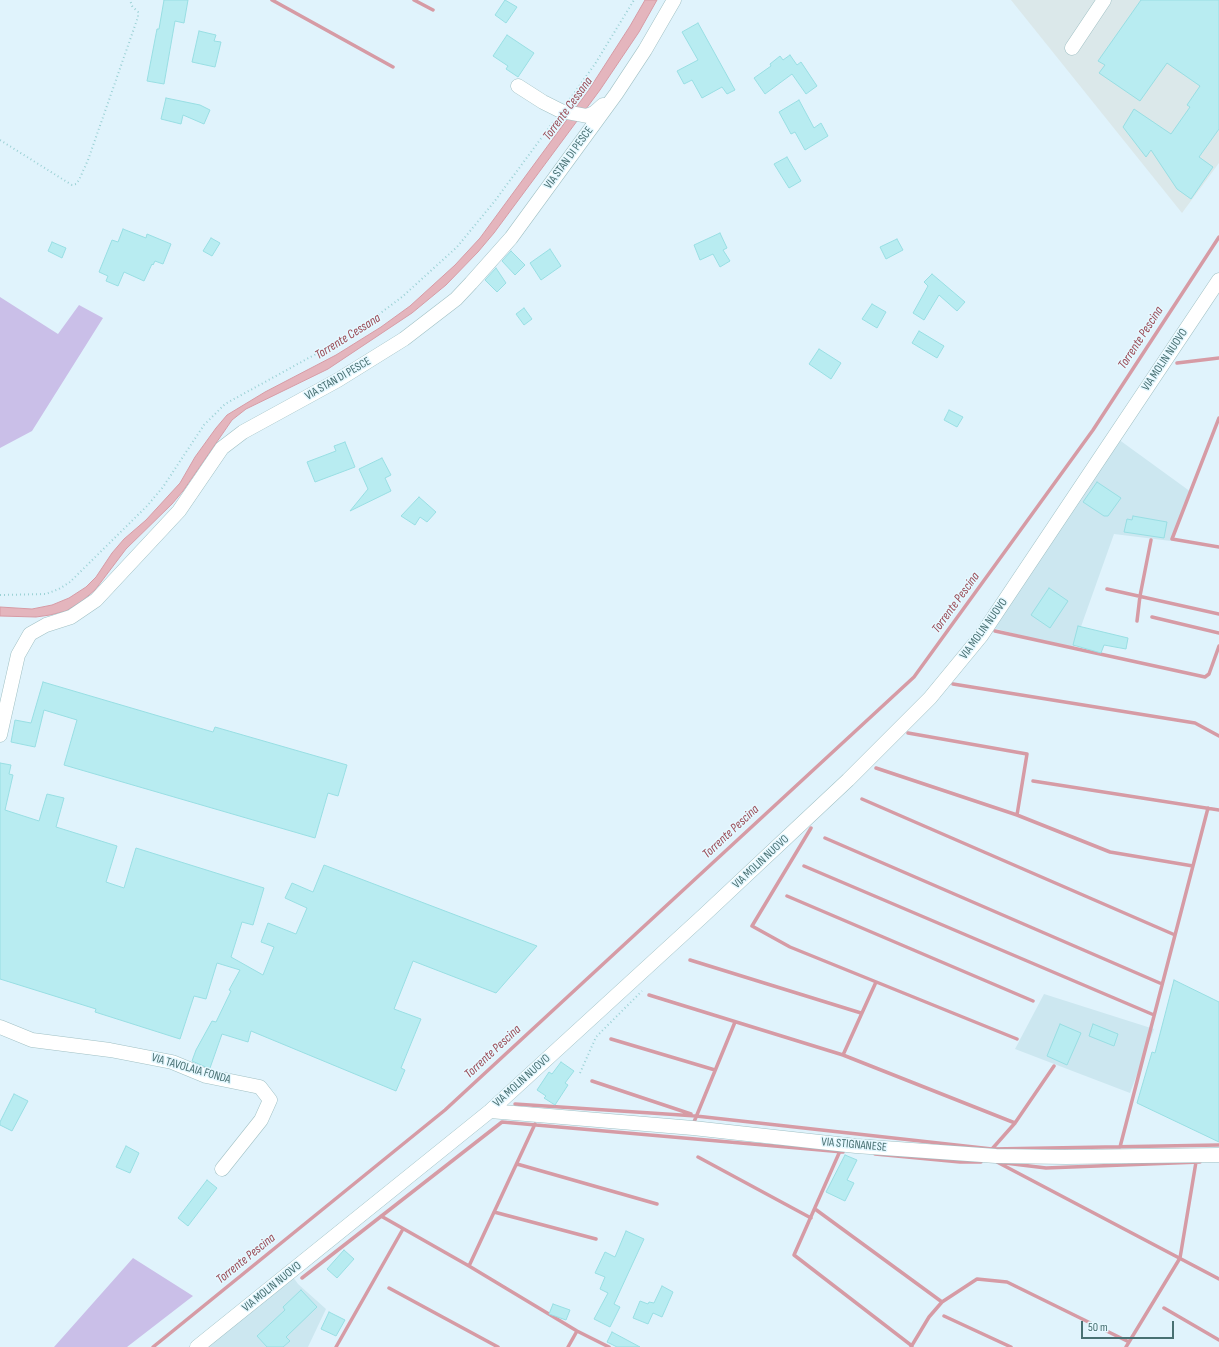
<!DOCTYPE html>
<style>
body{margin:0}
#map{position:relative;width:1219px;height:1347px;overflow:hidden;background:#e0f3fc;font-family:"Sofia Sans Condensed",sans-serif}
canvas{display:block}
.scale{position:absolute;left:1081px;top:1321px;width:93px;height:18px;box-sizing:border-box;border:2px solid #487072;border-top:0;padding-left:5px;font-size:12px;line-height:14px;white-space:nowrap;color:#487072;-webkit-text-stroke:3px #e5f8ff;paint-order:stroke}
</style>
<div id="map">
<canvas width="1219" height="1347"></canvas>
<div class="scale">50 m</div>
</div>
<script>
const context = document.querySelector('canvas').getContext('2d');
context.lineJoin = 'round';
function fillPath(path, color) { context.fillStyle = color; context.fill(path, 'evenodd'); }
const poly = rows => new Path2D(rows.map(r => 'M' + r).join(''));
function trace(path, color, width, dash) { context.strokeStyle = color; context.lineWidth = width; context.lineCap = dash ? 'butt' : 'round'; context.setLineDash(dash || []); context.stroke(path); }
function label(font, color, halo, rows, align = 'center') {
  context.font = font + ' "Sofia Sans Condensed",sans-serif'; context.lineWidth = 3; context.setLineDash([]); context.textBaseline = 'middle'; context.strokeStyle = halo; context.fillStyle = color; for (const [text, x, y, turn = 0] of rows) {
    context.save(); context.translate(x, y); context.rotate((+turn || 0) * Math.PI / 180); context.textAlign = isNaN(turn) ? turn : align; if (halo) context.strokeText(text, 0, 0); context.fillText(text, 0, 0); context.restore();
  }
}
fillPath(poly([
 [1118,439,1191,492,1171,541,1114,534,1073,649,993,628],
 [1044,994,1154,1029,1130,1093,1015,1049],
 [293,1277,298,1284,326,1309,308,1347,205,1347]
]), '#cce7f0');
fillPath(poly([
 [1011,0,1219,0,1219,163,1182,213]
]), '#dbe8ea');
fillPath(poly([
 [0,297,58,334,79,305,103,318,32,431,0,448],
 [133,1258,193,1296,127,1347,54,1347]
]), '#cabfe8');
const water = poly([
 [645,0,657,0,639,32,600,90,494,233,478,252,446,285,412,313,328,369,246,409,232,420,183,491,172,504,126,549,95,590,82,601,66,611,50,615,36,617,0,616,0,607,32,609,52,605,69,598,86,587,96,577,112,553,124,539,146,520,180,483,195,457,216,428,227,415,265,392,336,355,381,327,410,306,455,265,480,238,588,91,630,26,645,0]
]);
fillPath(water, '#e4b5bd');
trace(water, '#d69ba5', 1);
trace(poly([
 [272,0,393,67],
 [414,0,433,10],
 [1177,363,1219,358],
 [1219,418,1172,539,1219,547],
 [1107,589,1219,614],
 [1152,617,1219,633],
 [1137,621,1140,596,1151,540],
 [995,631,1205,677,1209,674,1219,646],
 [953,684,1195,723,1219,736],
 [908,733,1027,754,1017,815],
 [876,768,1017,815,1110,852,1193,866],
 [1033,781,1219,810],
 [862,799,1175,935],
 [811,828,752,926,790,947,1017,1039],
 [825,838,1162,984],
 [804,866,1154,1015],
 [787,896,1033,1001],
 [690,960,861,1013],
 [649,995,843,1055,1015,1123],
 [611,1039,715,1070],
 [843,1055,876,982],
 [592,1081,691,1114],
 [515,1104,696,1116,992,1149,1219,1145],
 [694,1122,735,1022],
 [1120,1147,1208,808],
 [992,1149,1015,1123,1054,1066],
 [840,1151,794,1255,912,1346],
 [875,1154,960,1162,981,1162],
 [698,1157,811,1218],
 [997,1162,1219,1279],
 [1005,1163,1046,1168,1200,1162],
 [517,1164,657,1204],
 [815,1209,942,1302],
 [494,1212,596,1239],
 [381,1216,469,1266,577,1331,609,1347],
 [469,1266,535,1124],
 [302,1278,502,1122,843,1152],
 [389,1288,498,1347],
 [1164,1308,1219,1340],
 [944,1316,1011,1347],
 [153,1347,445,1110,914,677,1093,430,1219,237],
 [336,1347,403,1229],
 [568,1347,577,1331],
 [911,1347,929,1317,942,1302,977,1279,1007,1282,1129,1342],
 [1126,1347,1180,1258,1196,1162]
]), '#d69ba5', 3.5);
const building = poly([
 [164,0,188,0,184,23,175,21,164,84,147,81,157,29,159,29,164,0],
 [505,0,517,7,506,23,495,15,505,0],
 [1141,0,1219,0,1219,129,1199,157,1213,167,1191,199,1177,189,1151,150,1146,157,1123,127,1134,109,1171,134,1190,107,1187,105,1200,86,1167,63,1140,101,1099,73,1105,65,1098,61,1141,0],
 [698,23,735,90,727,94,722,87,702,98,692,80,684,84,677,71,698,60,682,32,698,23],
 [199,31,216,35,214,41,221,42,215,67,192,62,199,31],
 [507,35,534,53,518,77,506,69,508,66,493,56,507,35],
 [790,55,797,65,801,62,817,86,806,94,792,74,765,94,754,78,771,66,770,64,780,56,783,60,790,55],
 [166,98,200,105,210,110,204,124,183,115,181,124,161,119,166,98],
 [799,100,814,128,821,123,828,136,805,150,795,132,791,134,779,112,799,100],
 [787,157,801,181,789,188,774,164,787,157],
 [123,229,146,238,147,234,171,244,163,264,155,261,153,265,152,264,144,281,124,272,118,286,106,281,108,276,99,272,112,240,118,242,123,229],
 [720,233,727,248,723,250,730,261,720,267,713,254,700,260,694,245,720,233],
 [211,238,220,243,212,256,203,251,211,238],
 [897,239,903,250,886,259,880,247,897,239],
 [52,242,66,248,62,258,48,251,52,242],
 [550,249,561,266,541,280,530,263,550,249],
 [511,251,525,265,515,275,502,261,511,251],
 [496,268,506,283,497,292,485,280,496,268],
 [932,274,965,302,957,311,939,295,924,320,913,313,928,286,924,282,932,274],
 [872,304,886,312,877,328,862,319,872,304],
 [524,308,532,319,524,325,516,314,524,308],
 [919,331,944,346,937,358,912,343,919,331],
 [819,349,841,363,831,379,809,364,819,349],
 [949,410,963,417,957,427,944,420,949,410],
 [345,442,355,467,315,482,307,462,336,451,334,446,345,442],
 [382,458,391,475,385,478,391,491,350,511,368,489,359,469,382,458],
 [1097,482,1121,498,1108,516,1104,516,1083,502,1097,482],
 [419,497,436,512,427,522,420,517,415,525,401,516,419,497],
 [1133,516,1167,522,1164,538,1124,532,1127,519,1132,520,1133,516],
 [1049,588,1068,601,1050,628,1031,615,1049,588],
 [1078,626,1128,638,1126,649,1104,645,1101,653,1073,645,1078,626],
 [43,682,213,732,215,727,347,765,338,796,328,793,315,838,64,765,77,720,44,710,35,747,11,742,15,720,31,723,43,682],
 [0,763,11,765,9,774,13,775,5,810,39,821,47,794,64,798,56,827,117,846,106,882,124,888,136,848,264,888,253,925,242,922,231,957,263,975,274,947,261,942,268,923,296,934,307,908,285,898,292,883,313,892,324,865,537,946,496,993,413,961,394,1009,421,1019,401,1068,405,1070,396,1091,251,1031,248,1042,222,1034,210,1068,208,1068,192,1061,196,1050,212,1021,216,1022,231,991,229,990,240,970,217,963,206,999,194,996,180,1039,95,1012,96,1009,0,979,0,763],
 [1174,980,1219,1002,1219,1142,1137,1103,1152,1052,1155,1053,1174,980],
 [1060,1024,1081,1033,1067,1065,1047,1056,1060,1024],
 [1093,1024,1118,1034,1114,1046,1089,1036,1093,1024],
 [561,1062,574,1071,565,1083,568,1085,555,1105,544,1098,546,1096,537,1090,549,1072,552,1074,561,1062],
 [14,1094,28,1101,12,1131,0,1125,0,1122,14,1094],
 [126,1146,139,1153,130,1173,116,1167,126,1146],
 [845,1155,857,1160,847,1180,854,1183,845,1201,826,1192,845,1155],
 [207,1180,217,1188,188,1226,178,1218,207,1180],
 [626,1231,644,1239,614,1304,620,1307,610,1327,594,1319,608,1293,600,1289,605,1277,595,1273,605,1252,615,1257,626,1231],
 [344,1250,354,1259,337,1278,327,1269,344,1250],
 [662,1286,673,1292,662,1317,653,1313,648,1324,633,1318,640,1301,648,1304,649,1302,654,1303,662,1286],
 [301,1290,317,1307,286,1337,290,1341,283,1347,267,1347,257,1336,285,1310,283,1307,301,1290],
 [553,1304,570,1310,566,1320,549,1314,553,1304],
 [329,1312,345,1320,336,1336,321,1329,329,1312],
 [612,1332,640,1347,617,1347,607,1342,612,1332]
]);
fillPath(building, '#b8ecf1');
trace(building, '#98dee3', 1);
const minor = poly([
 [1072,48,1104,0],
 [518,86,543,102,561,111,587,116,594,113,603,105],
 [0,735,18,655,30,634,46,625,71,617,96,600,179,511,222,448,243,432,338,380,404,339,456,299,471,283,511,238,616,94,645,50,674,0],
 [0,1027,32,1040,110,1050,172,1062,206,1076,260,1087,270,1100,261,1120,222,1169],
 [490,1111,693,1128,856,1146,996,1156,1066,1157,1219,1155],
 [197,1347,490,1111,703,916,848,780,930,698,981,636,1219,280]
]);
trace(minor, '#a0c0c4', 15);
trace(poly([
 [570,99,595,64,634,0],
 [0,140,67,182,72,185,76,184,79,180,88,160,138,17,138,12,132,6,130,0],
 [0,595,46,594,59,589,70,582,147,506,163,487,204,425,225,404,354,333,402,297,457,247,494,202,554,121],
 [580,1073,596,1037,642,991]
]), '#9bd1d5', 2, [1, 3]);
trace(minor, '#fff', 14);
label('12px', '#487072', '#e5f8ff', [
 ["VIA STAN DI PESCE",569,158,-54],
 ["VIA MOLIN NUOVO",1165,360,-56],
 ["VIA STAN DI PESCE",338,379,-30],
 ["VIA MOLIN NUOVO",984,629,-54],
 ["VIA MOLIN NUOVO",761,862,-43],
 ["VIA TAVOLAIA FONDA",191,1069,16],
 ["VIA MOLIN NUOVO",522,1081,-42],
 ["VIA STIGNANESE",854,1145,5],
 ["VIA MOLIN NUOVO",272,1287,-39]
]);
label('italic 13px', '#9a4b56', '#e5f8ff', [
 ["Torrente Cessana",568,109,-54],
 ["Torrente Cessana",348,337,-32],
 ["Torrente Pescina",1141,338,-57],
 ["Torrente Pescina",956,603,-54],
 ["Torrente Pescina",731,832,-43],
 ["Torrente Pescina",493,1052,-43],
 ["Torrente Pescina",246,1259,-39]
]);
</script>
